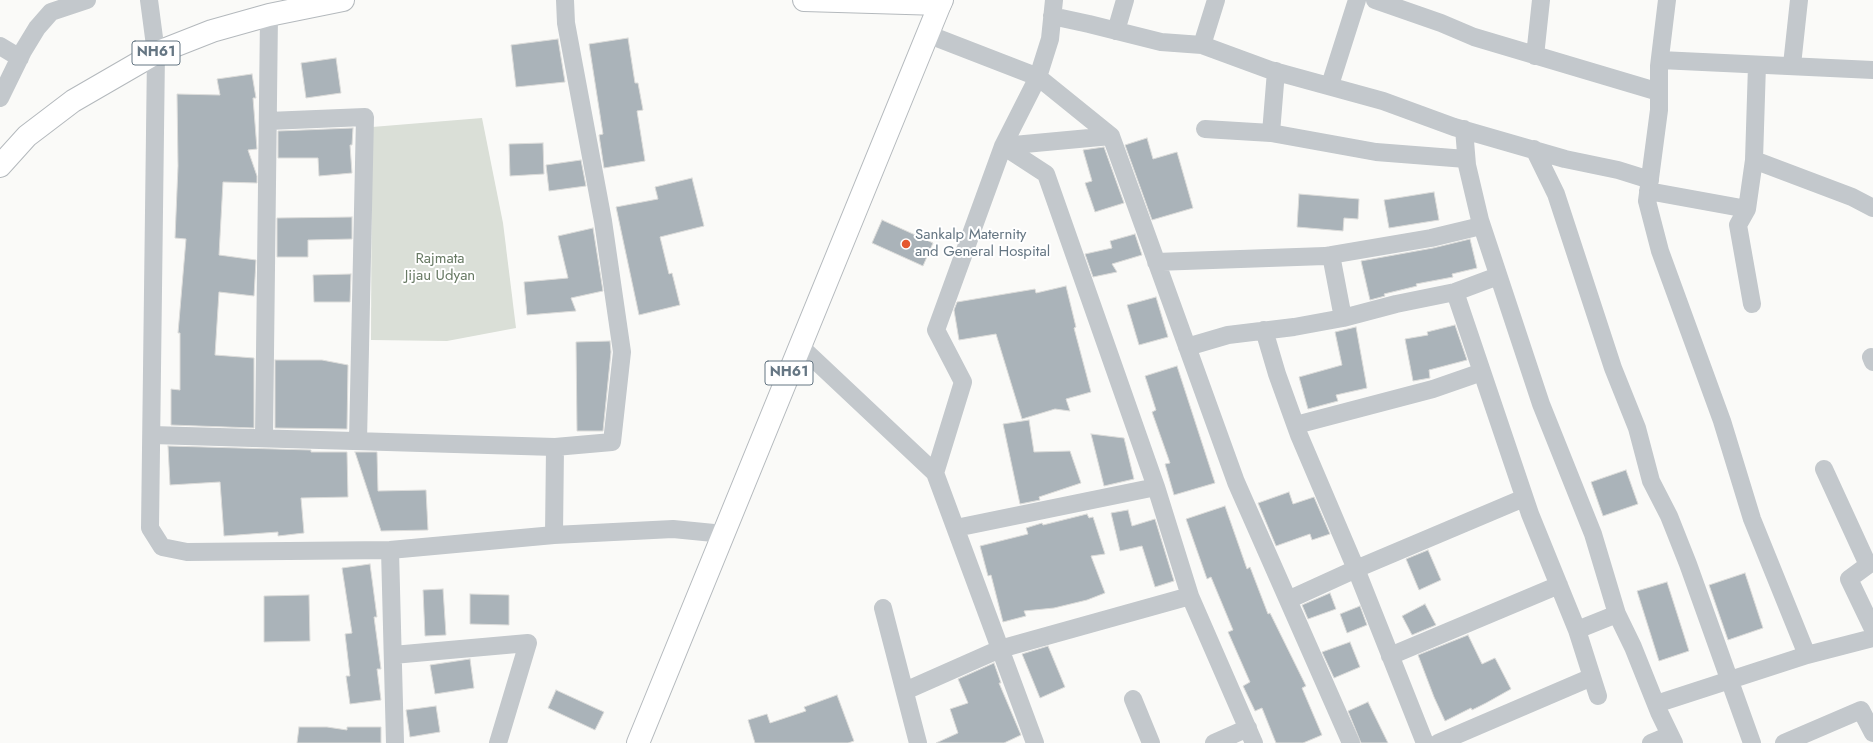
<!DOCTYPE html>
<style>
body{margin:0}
canvas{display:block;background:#fafaf8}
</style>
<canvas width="1873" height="743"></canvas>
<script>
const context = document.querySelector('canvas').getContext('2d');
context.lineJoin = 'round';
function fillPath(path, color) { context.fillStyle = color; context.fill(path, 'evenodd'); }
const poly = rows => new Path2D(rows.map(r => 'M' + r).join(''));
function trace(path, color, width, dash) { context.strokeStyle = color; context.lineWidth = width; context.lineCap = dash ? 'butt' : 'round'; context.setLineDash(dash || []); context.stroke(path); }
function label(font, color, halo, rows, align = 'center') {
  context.font = font + ' Jost,sans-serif'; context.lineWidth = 4; context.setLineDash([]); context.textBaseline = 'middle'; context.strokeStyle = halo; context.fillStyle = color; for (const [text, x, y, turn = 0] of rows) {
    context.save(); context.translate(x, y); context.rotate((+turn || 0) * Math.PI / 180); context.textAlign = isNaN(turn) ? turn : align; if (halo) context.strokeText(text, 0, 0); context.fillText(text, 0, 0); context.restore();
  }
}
fillPath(poly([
 [482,118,503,223,516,328,447,341,371,340,372,127]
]), '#dadfd7');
const building = poly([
 [628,38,635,83,638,83,643,110,637,111,645,161,604,168,599,135,603,134,589,44,628,38],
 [558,39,565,82,516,87,511,45,558,39],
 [336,58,341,93,306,98,301,63,336,58],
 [252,74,256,98,253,98,257,149,248,150,257,176,257,183,223,182,219,255,256,260,254,296,219,292,215,355,254,358,254,428,171,425,171,389,180,390,180,333,178,333,186,239,175,238,178,166,177,94,220,95,217,79,252,74],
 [353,128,352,145,350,145,352,173,319,176,318,158,278,158,278,131,353,128],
 [1147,138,1153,159,1177,152,1193,208,1152,220,1125,145,1147,138],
 [543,143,544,174,510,176,509,144,543,143],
 [1104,147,1124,203,1095,212,1085,183,1092,181,1083,150,1104,147],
 [581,160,586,186,549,191,546,165,581,160],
 [692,178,704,226,660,237,669,274,672,273,680,305,639,315,616,207,658,199,655,187,692,178],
 [1434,192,1439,220,1389,228,1384,200,1434,192],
 [1299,194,1359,199,1358,219,1344,218,1343,231,1297,227,1299,194],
 [352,217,352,239,308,240,308,257,277,257,277,218,352,217],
 [882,220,933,243,923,266,872,243,882,220],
 [593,228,603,291,571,298,576,311,527,315,524,282,568,278,558,236,593,228],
 [1135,234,1142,255,1112,264,1117,272,1093,277,1085,254,1112,248,1110,241,1135,234],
 [1470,239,1477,268,1452,274,1453,277,1416,284,1417,286,1384,294,1385,296,1370,300,1361,261,1433,248,1470,239],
 [351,274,350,302,314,302,313,275,351,274],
 [1066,286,1076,327,1074,328,1091,392,1066,399,1070,411,1055,409,1022,419,996,334,959,340,954,310,957,302,1035,289,1036,293,1066,286],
 [1156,297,1168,337,1139,345,1127,305,1156,297],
 [1455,325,1467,360,1429,370,1430,378,1413,381,1405,339,1428,335,1427,332,1455,325],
 [1356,327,1367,388,1336,395,1338,401,1308,409,1299,377,1342,365,1335,332,1356,327],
 [610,341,611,352,603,431,577,431,576,342,610,341],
 [275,360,322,360,348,365,347,429,275,428,275,360],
 [1177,366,1215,483,1174,495,1165,464,1170,463,1152,412,1156,410,1145,376,1177,366],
 [1029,420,1034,452,1070,451,1081,483,1039,497,1040,500,1020,504,1003,424,1029,420],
 [1091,434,1124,438,1134,479,1104,486,1091,434],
 [168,446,311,450,311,452,347,452,348,497,301,498,304,533,278,536,278,532,224,536,220,482,170,485,168,446],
 [355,452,377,452,378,491,426,490,428,530,381,531,355,452],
 [1626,470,1638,504,1603,516,1591,482,1626,470],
 [1289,492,1293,504,1314,497,1330,534,1312,540,1310,534,1276,546,1258,503,1289,492],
 [1225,506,1247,569,1250,567,1268,614,1270,613,1306,686,1302,688,1322,735,1303,743,1276,743,1262,708,1255,711,1243,686,1250,682,1228,632,1233,630,1211,577,1207,579,1186,519,1225,506],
 [1128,510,1132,526,1155,519,1174,581,1155,587,1142,546,1120,551,1111,513,1128,510],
 [1087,514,1089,518,1093,517,1105,554,1091,556,1105,593,1087,600,1054,608,1024,611,1026,616,1003,622,991,575,988,576,980,546,1028,534,1026,528,1042,523,1043,525,1087,514],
 [1428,550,1441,580,1419,590,1406,559,1428,550],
 [370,564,377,617,374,617,381,669,377,669,381,700,350,704,346,676,350,676,345,634,352,633,342,568,370,564],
 [1745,573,1763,628,1728,640,1709,585,1745,573],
 [1667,582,1689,651,1659,661,1637,591,1667,582],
 [443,589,446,635,425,636,423,590,443,589],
 [1330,593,1336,609,1308,619,1302,605,1330,593],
 [470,594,509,595,509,625,470,624,470,594],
 [309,595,310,641,264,642,264,596,309,595],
 [1425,604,1436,625,1412,635,1402,616,1425,604],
 [1360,606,1367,625,1347,633,1340,614,1360,606],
 [1468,635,1482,664,1495,658,1511,689,1486,703,1472,710,1471,708,1445,721,1434,697,1418,655,1468,635],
 [1350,642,1360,667,1334,678,1322,652,1350,642],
 [1048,646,1065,687,1040,698,1022,654,1048,646],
 [470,659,474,688,435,694,430,665,470,659],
 [994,663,1001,683,999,683,1021,735,1004,743,936,743,958,733,950,709,968,703,958,679,994,663],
 [556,690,604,712,595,730,548,708,556,690],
 [837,695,854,741,848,743,755,743,748,720,767,714,770,723,806,711,804,707,837,695],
 [1368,702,1388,743,1361,743,1348,711,1368,702],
 [436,706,440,732,410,737,406,710,436,706],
 [299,727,327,727,347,730,347,727,381,727,381,743,297,743,299,727]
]);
fillPath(building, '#aab3b9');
trace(building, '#dcdcda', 1);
const major = poly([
 [638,743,940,4]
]);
const highway = poly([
 [804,0,940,4,942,0],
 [0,166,27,136,73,101,156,53,212,31,269,15,343,0]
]);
trace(major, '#b5babe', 24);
trace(highway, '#b4b9bd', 24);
trace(poly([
 [149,0,156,53,150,528,162,547,187,552,390,550,554,535,673,529,724,534],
 [1375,0,1441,23,1474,37,1659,92],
 [1667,0,1659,66,1659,110,1647,201,1660,251,1722,421,1752,519,1807,655],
 [1052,16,1089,24,1161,42,1202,45,1270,70,1383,101,1454,127,1565,159,1618,170,1650,180],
 [1116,31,1125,0],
 [927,34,1038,77,1111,136,1236,482,1351,743],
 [1202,45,1216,0],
 [0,46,20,58],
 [1535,56,1541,0],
 [1660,60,1873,70],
 [1792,65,1799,0],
 [1330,85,1357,0],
 [0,98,23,51,37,28,51,12,87,0],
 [268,121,365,117,358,441],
 [1205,129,1271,133,1376,152,1466,159],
 [1464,129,1467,165,1480,220,1541,404,1593,534,1617,614,1633,647,1659,712,1674,743],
 [1271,133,1276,71],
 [1003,146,1046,174,1156,487,1190,596],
 [1003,146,1111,136],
 [1534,149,1556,194,1613,368,1637,428,1651,481,1669,516,1688,564,1752,743],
 [1754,160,1852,197,1873,208],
 [1648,191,1747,209],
 [1331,255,1343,318],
 [1156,262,1325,256,1431,238,1481,226],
 [1455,292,1530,514,1577,630],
 [1752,304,1738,225,1747,209,1754,160,1757,65],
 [1264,330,1277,374,1299,435,1356,569,1425,743],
 [800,346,935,473,1035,743],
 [1187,347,1228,335,1294,327,1343,318,1396,304,1455,292,1498,276],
 [1871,357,1873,362],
 [1296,425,1433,389,1482,372],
 [152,435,555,447,554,535],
 [264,438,269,15],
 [555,447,612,442,622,352,603,221,566,23,565,0],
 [1824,469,1868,565,1849,579,1873,629],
 [935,473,963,382,936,330,1003,146,1038,77,1050,39,1054,0],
 [956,528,1156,487],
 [390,550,395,743],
 [1288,600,1356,569,1524,498],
 [883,608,918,743],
 [393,655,528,643,498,743],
 [1390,656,1559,585],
 [905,691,1000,649,1190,596,1254,743],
 [1598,696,1577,630,1617,614],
 [1133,699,1151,743],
 [1656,704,1807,655,1873,638],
 [1214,743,1248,728],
 [1438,743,1592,677],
 [1651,743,1670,735],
 [1784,743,1861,710,1873,733]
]), '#c3c8cc', 18);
trace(major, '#fff', 22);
trace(highway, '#fff', 22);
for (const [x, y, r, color] of [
 [906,244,5,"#e4572e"]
]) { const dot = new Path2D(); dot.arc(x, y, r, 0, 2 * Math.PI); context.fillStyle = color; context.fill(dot); trace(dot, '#fff', 1.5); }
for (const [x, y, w] of [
 [156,53,48],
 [789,373,48]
]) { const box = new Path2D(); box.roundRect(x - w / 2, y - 12, w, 24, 3); context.fillStyle = '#fff'; context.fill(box); trace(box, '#657683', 1); }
label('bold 14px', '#657683', null, [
 ["NH61",156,53],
 ["NH61",789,373]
]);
label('15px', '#657683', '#fff', [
 ["Sankalp Maternity",915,235],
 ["and General Hospital",915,252]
], 'left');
label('15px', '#687a64', '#fff', [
 ["Rajmata",440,259],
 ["Jijau Udyan",440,276]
]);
</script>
